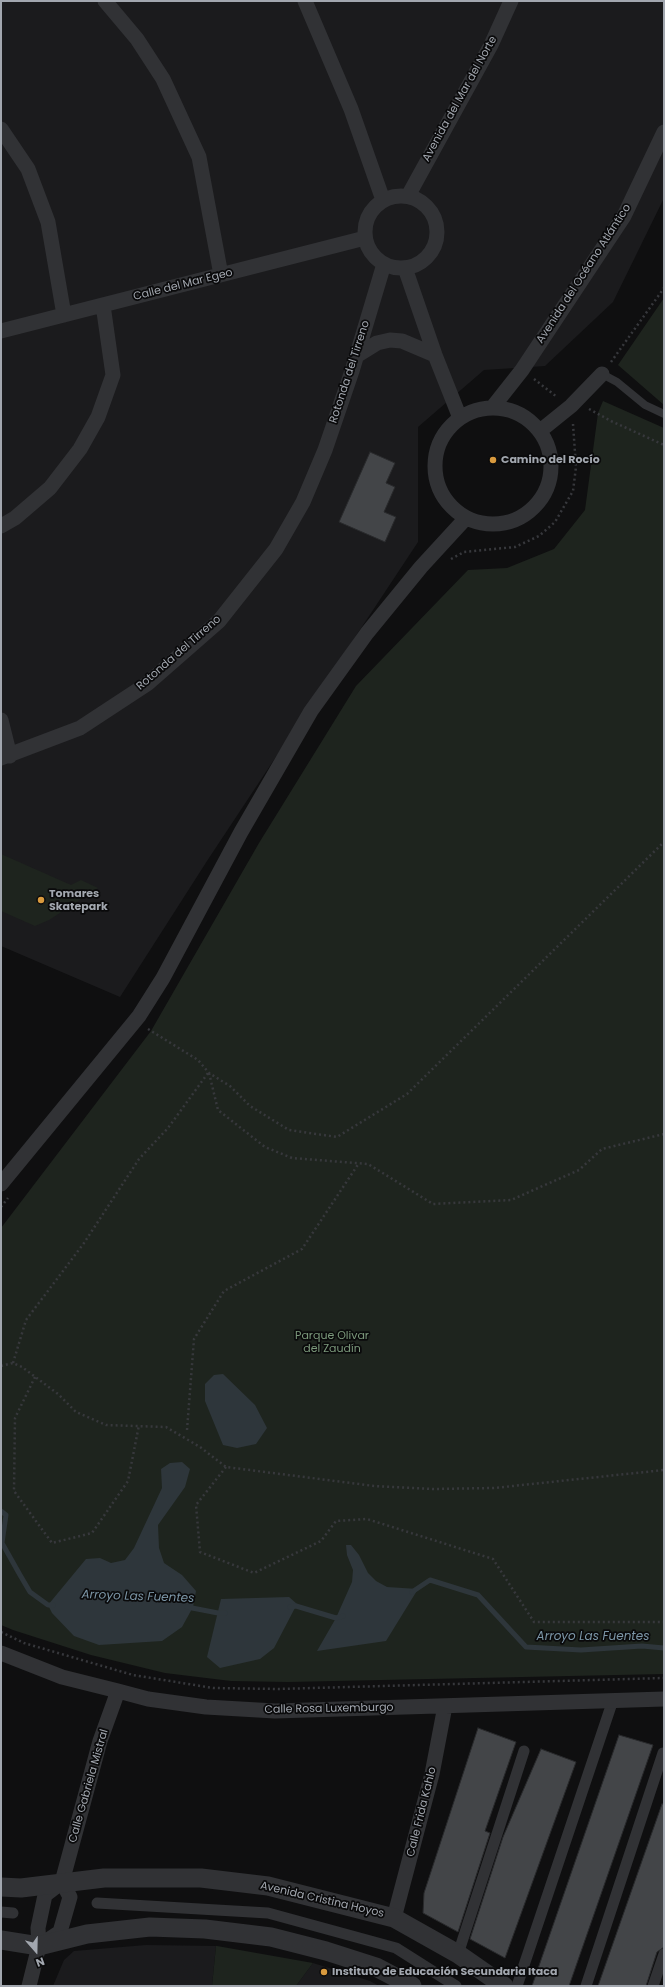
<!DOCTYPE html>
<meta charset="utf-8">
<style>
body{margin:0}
#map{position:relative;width:665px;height:1987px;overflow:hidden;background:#0f0f10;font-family:Poppins,sans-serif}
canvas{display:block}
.frame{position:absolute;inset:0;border:2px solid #a2a7af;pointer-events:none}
.north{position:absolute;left:16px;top:1931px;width:40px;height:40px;-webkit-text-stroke:3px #0a0a0b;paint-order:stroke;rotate:160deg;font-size:11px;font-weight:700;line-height:16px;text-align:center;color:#a2a7af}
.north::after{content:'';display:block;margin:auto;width:14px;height:18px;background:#a2a7af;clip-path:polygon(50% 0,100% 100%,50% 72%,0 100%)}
</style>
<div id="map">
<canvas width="665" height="1987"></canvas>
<div class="frame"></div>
<div class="north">N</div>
</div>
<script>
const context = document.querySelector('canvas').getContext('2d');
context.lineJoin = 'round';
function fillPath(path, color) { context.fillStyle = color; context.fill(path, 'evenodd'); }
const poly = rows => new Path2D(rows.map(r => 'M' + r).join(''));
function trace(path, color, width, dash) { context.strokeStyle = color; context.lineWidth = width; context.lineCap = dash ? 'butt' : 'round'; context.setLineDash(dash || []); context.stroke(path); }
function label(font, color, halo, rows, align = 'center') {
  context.font = font + ' Poppins,sans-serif'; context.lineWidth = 3.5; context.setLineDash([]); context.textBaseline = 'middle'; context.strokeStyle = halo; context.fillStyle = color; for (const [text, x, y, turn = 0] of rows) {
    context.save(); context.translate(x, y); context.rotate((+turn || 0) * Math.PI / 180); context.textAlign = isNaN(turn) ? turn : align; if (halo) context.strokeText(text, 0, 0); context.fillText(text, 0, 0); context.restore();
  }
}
fillPath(poly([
 [1,1,664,1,664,198,613,302,545,366,484,370,418,427,418,542,207,861,120,997,1,946],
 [146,1945,216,1946,212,1986,53,1986,64,1960,74,1951],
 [313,1963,370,1981,379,1986,296,1986]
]), '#1b1b1d');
fillPath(poly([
 [664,298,664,405,618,365],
 [603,401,664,428,664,1674,288,1682,231,1681,165,1673,91,1655,13,1630,1,1625,1,1228,151,1031,259,843,356,686,468,570,507,568,554,549,585,510,598,413],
 [1,854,71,885,81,880,98,888,49,920,35,926,1,911],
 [216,1946,217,1946,313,1963,296,1986,212,1986]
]), '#1e241e');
fillPath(poly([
 [223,1374,255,1405,267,1428,256,1444,237,1448,223,1445,205,1401,205,1384,214,1375],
 [182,1462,190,1469,185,1487,158,1525,159,1548,164,1563,182,1575,196,1591,193,1607,182,1627,162,1641,99,1645,74,1636,52,1613,48,1605,86,1559,100,1558,111,1563,125,1560,134,1548,162,1488,161,1469,170,1463],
 [346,1545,351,1545,359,1555,368,1573,376,1581,387,1587,418,1589,386,1641,317,1651,336,1618,352,1582,353,1570,347,1555],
 [289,1597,297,1604,274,1648,260,1659,220,1668,207,1657,221,1599]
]), '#2e363b');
trace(poly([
 [1,1511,6,1515,2,1543,20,1575,30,1592,48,1605,53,1605],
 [412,1592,430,1580,478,1595,526,1647,581,1650,642,1646,664,1648],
 [187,1607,218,1613,225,1613],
 [290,1607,296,1606,336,1618,343,1616]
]), '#2e363b', 5);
const building = poly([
 [370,452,395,463,386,483,395,487,384,512,396,517,385,542,339,522,370,452],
 [478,1728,516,1742,485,1831,490,1833,458,1932,423,1913,424,1893,478,1728],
 [619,1735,653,1745,569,1986,532,1986,619,1735],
 [541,1749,576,1762,505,1958,470,1939,503,1837,541,1749],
 [662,1804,664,1804,664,1947,657,1952,646,1986,598,1986,662,1804]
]);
fillPath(building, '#434548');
trace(building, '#292a2c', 1);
trace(poly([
 [611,362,664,288],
 [534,379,557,397],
 [589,409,611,421,664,445],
 [451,559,464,552,515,547,539,536,555,522,573,491,576,467,573,424],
 [148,1029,198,1060,209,1073,230,1086,250,1106,289,1130,337,1137,407,1094,664,842],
 [209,1073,218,1110,265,1147,292,1158,368,1164,433,1204,511,1200,579,1170,602,1149,664,1134],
 [1,1207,8,1198],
 [13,1363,26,1320,84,1243,139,1159,168,1128,208,1073],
 [1,1366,13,1363,22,1367,58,1394,76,1412,106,1425,166,1427,200,1447,226,1467,374,1486,433,1489,494,1488,664,1470],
 [35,1377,15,1418,14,1491,52,1543,92,1533,128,1481,139,1425],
 [187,1430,194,1339,224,1291,302,1249,359,1163],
 [226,1467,196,1505,200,1552,254,1573,321,1541,336,1521,367,1519,493,1559,534,1622,664,1622],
 [1,1632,24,1643,133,1675,213,1688,278,1689,664,1678]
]), '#37383c', 2.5, [2, 3]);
trace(poly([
 [602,374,617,382,645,405,664,414]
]), '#313235', 8);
trace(poly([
 [97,1903,268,1913,396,1948,456,1986],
 [1,1912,13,1913],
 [458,1954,524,1751],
 [517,1986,613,1700],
 [586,1986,663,1753],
 [653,1986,664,1954]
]), '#313235', 11);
trace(poly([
 [105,1,137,39,163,79,199,157,221,275],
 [305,1,351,109,383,200],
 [1,129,28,169,48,222,64,315],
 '365 232a36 36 0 1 1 72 0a36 36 0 1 1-72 0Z',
 [408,196,491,45,511,1],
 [405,268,435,355,460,418],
 [1,331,365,238],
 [356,356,377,343,390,340,402,341,435,355],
 '435 466a58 58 0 1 1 116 0a58 58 0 1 1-116 0Z',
 [492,408,522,370,624,216,664,132],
 [540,431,571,406,602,374],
 [1,526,15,518,50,488,80,449,98,417,113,375,103,305],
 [1,720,10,756],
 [1,758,80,728,147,684,219,621,276,549,303,502,325,450,352,371,384,264],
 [1,1184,139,1016,163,978,241,832,311,711,367,633,421,567,466,518],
 [1,1653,62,1677,118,1691,148,1699,206,1707,275,1711,664,1699],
 [62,1882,100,1741,118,1691],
 [394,1918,432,1774,445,1706],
 [45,1942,60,1932,70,1897,62,1882],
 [29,1986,39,1946,38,1928,45,1895,62,1882]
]), '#313235', 15);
trace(poly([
 [1,1887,21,1888,104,1878,201,1878,268,1886,394,1918,458,1954,504,1986],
 [1,1940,39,1946,87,1934,150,1927,205,1929,271,1937,326,1951,376,1967,412,1986]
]), '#313235', 19);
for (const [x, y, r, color] of [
 [493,460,4,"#d99a3e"],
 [41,900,4,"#d99a3e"],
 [324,1972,4,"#d99a3e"]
]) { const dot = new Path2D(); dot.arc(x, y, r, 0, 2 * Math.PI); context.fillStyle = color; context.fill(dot); trace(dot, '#0a0a0b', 1.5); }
label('11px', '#a2a7af', '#0a0a0b', [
 ["Avenida del Mar del Norte",460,99,-61],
 ["Avenida del Océano Atlántico",584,274,-57],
 ["Calle del Mar Egeo",183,285,-14],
 ["Rotonda del Tirreno",350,372,-72],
 ["Rotonda del Tirreno",179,653,-41],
 ["Calle Rosa Luxemburgo",329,1709,-1],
 ["Calle Gabriela Mistral",89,1786,-74],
 ["Calle Frida Kahlo",422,1812,-76],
 ["Avenida Cristina Hoyos",322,1900,13]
]);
label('bold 11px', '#a2a7af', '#0a0a0b', [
 ["Camino del Rocío",501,460],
 ["Tomares",49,894],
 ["Skatepark",49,907],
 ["Instituto de Educación Secundaria Itaca",332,1972]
], 'left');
label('11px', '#7b987b', '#0a0a0b', [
 ["Parque Olivar",332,1336],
 ["del Zaudín",332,1349]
]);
label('italic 12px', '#7c96a7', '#0a0a0b', [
 ["Arroyo Las Fuentes",138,1597,2],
 ["Arroyo Las Fuentes",593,1637]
]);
</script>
